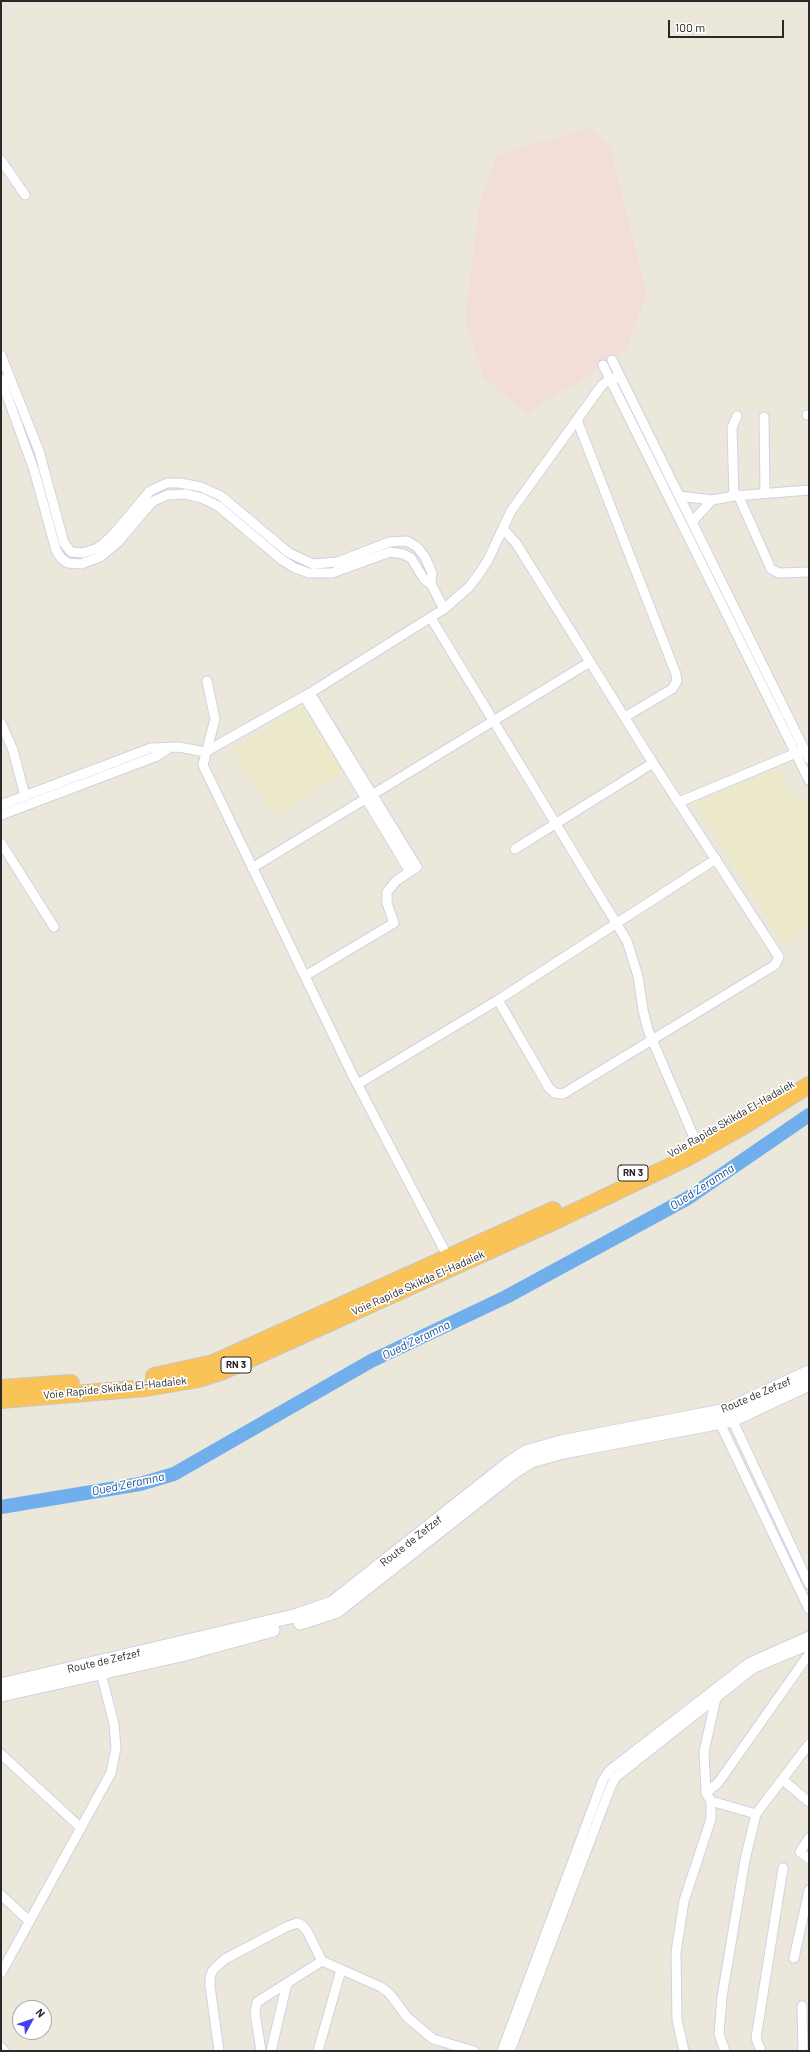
<!DOCTYPE html>
<style>
body{margin:0}
#map{position:relative;width:810px;height:2052px;overflow:hidden;background:#ebe8db;font-family:Barlow,sans-serif}
canvas{display:block}
.frame{position:absolute;inset:0;border:2px solid #292929;pointer-events:none}
.north{position:absolute;left:12px;top:2000px;width:40px;height:40px;box-sizing:border-box;background:#fff;border:1px solid #a9a9a9;border-radius:50%;rotate:50deg;font-size:11px;font-weight:700;line-height:16px;text-align:center;color:#292929}
.north::after{content:'';display:block;margin:auto;width:14px;height:18px;background:#463ef5;clip-path:polygon(50% 0,100% 100%,50% 72%,0 100%)}
.scale{position:absolute;left:668px;top:20px;width:116px;height:18px;box-sizing:border-box;border:2px solid #292929;border-top:0;padding-left:5px;font-size:12px;line-height:14px;white-space:nowrap;color:#292929;-webkit-text-stroke:3px #fff;paint-order:stroke}
</style>
<div id="map">
<canvas width="810" height="2052"></canvas>
<div class="frame"></div>
<div class="north">N</div>
<div class="scale">100 m</div>
</div>
<script>
const context = document.querySelector('canvas').getContext('2d');
context.lineJoin = 'round';
function fillPath(path, color) { context.fillStyle = color; context.fill(path, 'evenodd'); }
const poly = rows => new Path2D(rows.map(r => 'M' + r).join(''));
function trace(path, color, width, dash) { context.strokeStyle = color; context.lineWidth = width; context.lineCap = dash ? 'butt' : 'round'; context.setLineDash(dash || []); context.stroke(path); }
function label(font, color, halo, rows, align = 'center') {
  context.font = font + ' Barlow,sans-serif'; context.lineWidth = 3.5; context.setLineDash([]); context.textBaseline = 'middle'; context.strokeStyle = halo; context.fillStyle = color; for (const [text, x, y, turn = 0] of rows) {
    context.save(); context.translate(x, y); context.rotate((+turn || 0) * Math.PI / 180); context.textAlign = isNaN(turn) ? turn : align; if (halo) context.strokeText(text, 0, 0); context.fillText(text, 0, 0); context.restore();
  }
}
fillPath(poly([
 [304,705,344,772,276,817,233,750],
 [779,769,795,803,724,850,695,802],
 [808,796,809,926,784,945,725,852]
]), '#ede9cb');
fillPath(poly([
 [589,128,610,147,647,293,626,351,529,413,514,404,483,376,465,319,479,205,497,155]
]), '#f2ddd9');
trace(poly([
 [1,1507,140,1484,174,1474,371,1361,506,1297,688,1198,809,1115]
]), '#70afeb', 14);
const street = poly([
 [1,160,25,195],
 [1,355,39,451,64,543,71,552,83,553,98,548,112,536,150,491,167,483,180,483,201,487,221,496,289,553,313,564,338,562,389,542,407,541,417,547,425,557,432,573,431,584],
 [612,360,809,759],
 [603,365,809,780],
 [1,379,34,470,56,550,61,558,68,563,81,564,100,557,118,542,152,502,167,495,185,494,202,498,218,506,282,560,295,568,309,573,332,573,390,552,403,554,411,558,424,579,431,584,444,609],
 [807,415,809,415],
 [764,417,765,493],
 [577,420,676,674,677,681,672,689,625,717],
 [738,495,771,569,779,573,809,572],
 [679,496,712,500,734,496,809,490],
 [734,496,732,428,737,416],
 [692,522,712,500],
 [431,618,627,941,638,976,643,1010,648,1030,696,1142],
 [207,681,215,719,203,765,353,1076,450,1261],
 [304,696,410,872],
 [1,723,13,750,25,796],
 [679,802,801,751],
 [1,805,151,748,179,747,205,752,310,693,444,609,469,587,479,574,488,560,511,511,602,385,610,379,620,377],
 [1,815,157,756,169,748],
 [1,843,54,927],
 [515,849,653,763],
 [252,868,590,662],
 [305,976,394,923,387,903,387,892,396,881,417,867,310,693],
 [498,1000,549,1088,555,1093,563,1094,775,965,779,957,653,763,516,543,503,529],
 [358,1084,498,1000,716,859],
 [730,1415,809,1584],
 [717,1417,809,1609],
 [1,1754,81,1828],
 [783,1780,809,1802],
 [706,1793,718,1783,809,1654],
 [711,1801,756,1814,809,1744],
 [809,1838,800,1852,809,1859],
 [1,1895,29,1921],
 [794,1958,809,1890],
 [1,1973,111,1773,116,1748,114,1724,101,1673],
 [802,2006,803,2051],
 [1,2047,4,2051],
 [219,2051,210,1986,210,1977,213,1970,225,1959,286,1927,297,1923,302,1925,307,1931,322,1961,381,1987,390,1994,407,2017,433,2039,474,2051],
 [261,2051,255,2013,257,2002,322,1961],
 [271,2051,287,1983],
 [318,2051,341,1970],
 [502,2051,603,1780,610,1770,750,1662,809,1636],
 [510,2051,611,1786,616,1777,754,1668,809,1645],
 [684,2051,677,2020,676,1952,684,1901,711,1819,711,1801,706,1793,704,1752,716,1698],
 [725,2051,719,2034,722,1997,745,1860,756,1814],
 [761,2051,756,2038,783,1868]
]);
const secondary = poly([
 [300,1623,337,1611,514,1472,531,1461,563,1452,732,1420,809,1384],
 [1,1685,298,1615,332,1603,508,1464,526,1452,561,1442,727,1410,809,1372],
 [1,1695,181,1655,273,1630]
]);
const highway = poly([
 [154,1376,213,1363,553,1210],
 [1,1388,71,1383],
 [1,1400,146,1388,199,1379,221,1372,553,1222,687,1158,742,1127,809,1085]
]);
trace(street, '#d1d1e2', 11);
trace(secondary, '#d1d1e2', 15);
trace(highway, '#c7c7c7', 18);
trace(street, '#fff', 9);
trace(secondary, '#fff', 13);
trace(highway, '#fac358', 16);
for (const [x, y, w] of [
 [633,1173,30],
 [236,1365,30]
]) { const box = new Path2D(); box.roundRect(x - w / 2, y - 8, w, 16, 3); context.fillStyle = '#fff'; context.fill(box); trace(box, '#292929', 1); }
label('bold 10px', '#292929', null, [
 ["RN 3",633,1173],
 ["RN 3",236,1365]
]);
label('11px', '#292929', '#fff', [
 ["Voie Rapide Skikda El-Hadaiek",731,1119,-30],
 ["Voie Rapide Skikda El-Hadaiek",418,1283,-24],
 ["Voie Rapide Skikda El-Hadaiek",115,1388,-6],
 ["Route de Zefzef",756,1395,-23],
 ["Route de Zefzef",411,1541,-38],
 ["Route de Zefzef",104,1661,-13]
]);
label('italic 12px', '#104a96', '#fff', [
 ["Oued Zeramna",702,1187,-33],
 ["Oued Zeramna",416,1340,-26],
 ["Oued Zeramna",128,1484,-12]
]);
</script>
